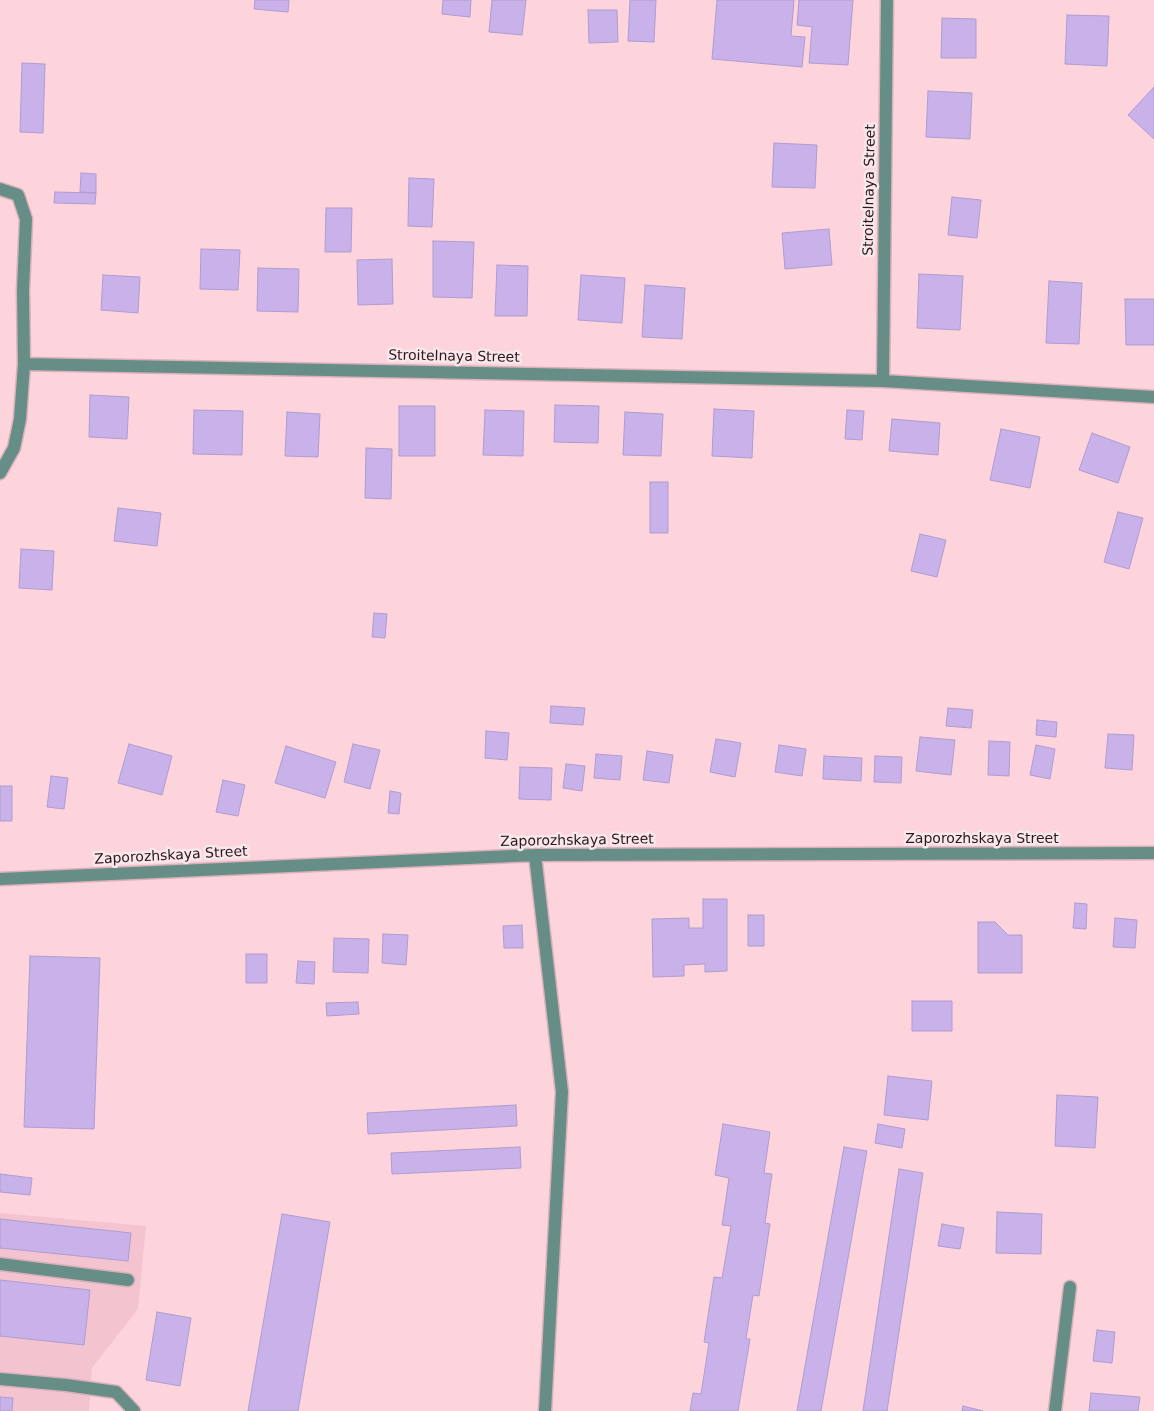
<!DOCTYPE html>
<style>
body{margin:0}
canvas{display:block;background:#fdd3dc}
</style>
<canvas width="1154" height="1411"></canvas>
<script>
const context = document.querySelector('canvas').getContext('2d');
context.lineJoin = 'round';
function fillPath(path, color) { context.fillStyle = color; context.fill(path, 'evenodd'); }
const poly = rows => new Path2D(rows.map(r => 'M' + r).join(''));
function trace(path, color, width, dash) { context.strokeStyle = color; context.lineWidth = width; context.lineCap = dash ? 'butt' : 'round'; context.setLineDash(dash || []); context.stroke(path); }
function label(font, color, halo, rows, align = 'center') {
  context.font = font + ' "DejaVu Sans",sans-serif'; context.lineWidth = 5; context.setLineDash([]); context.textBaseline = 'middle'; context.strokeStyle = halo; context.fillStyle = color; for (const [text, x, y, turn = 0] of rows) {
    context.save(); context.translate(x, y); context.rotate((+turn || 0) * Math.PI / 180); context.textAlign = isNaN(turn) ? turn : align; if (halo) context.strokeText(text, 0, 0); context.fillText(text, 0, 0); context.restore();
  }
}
fillPath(poly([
 [0,1213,146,1226,138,1309,92,1368,89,1411,0,1411]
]), '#f3c4cf');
const building = poly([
 [255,0,289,0,288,12,254,9,255,0],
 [443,0,471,0,470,17,442,14,443,0],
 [492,0,526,0,522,35,489,32,492,0],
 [630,0,656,0,654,42,628,41,630,0],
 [717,0,794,0,791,36,805,37,802,67,712,59,717,0],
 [799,0,853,0,848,65,809,63,812,27,797,25,799,0],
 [588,10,617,10,618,42,589,43,588,10],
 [1067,15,1109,16,1107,66,1065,64,1067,15],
 [942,18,976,19,976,58,941,58,942,18],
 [22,63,45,64,43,133,20,132,22,63],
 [1154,87,1154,139,1128,115,1154,87],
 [928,91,972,93,970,139,926,137,928,91],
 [774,143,817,145,815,188,772,187,774,143],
 [81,173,96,174,96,193,80,192,81,173],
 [409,178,434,179,432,227,408,226,409,178],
 [55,192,96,193,95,204,54,203,55,192],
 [952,197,981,200,977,238,948,235,952,197],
 [326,208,352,208,351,252,325,252,326,208],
 [829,229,832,265,785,269,782,233,829,229],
 [433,241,474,242,472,298,433,297,433,241],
 [201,249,240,250,238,290,200,289,201,249],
 [392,259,393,304,358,305,357,260,392,259],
 [497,265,528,266,527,316,495,316,497,265],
 [258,268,299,269,298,312,257,311,258,268],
 [919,274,963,276,960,330,917,328,919,274],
 [103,275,140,277,138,313,101,310,103,275],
 [581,275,625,278,622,323,578,320,581,275],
 [1049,281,1082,283,1079,344,1046,343,1049,281],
 [645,285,685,288,682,339,642,337,645,285],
 [1125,299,1154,299,1154,345,1126,345,1125,299],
 [90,395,129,397,127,439,89,437,90,395],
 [555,405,599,406,598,443,554,442,555,405],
 [399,406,435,406,435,456,399,456,399,406],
 [714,409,754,411,752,458,712,456,714,409],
 [194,410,243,411,242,455,193,454,194,410],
 [485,410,524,411,523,456,483,455,485,410],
 [847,410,864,411,862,440,845,439,847,410],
 [287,412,320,414,318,457,285,456,287,412],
 [625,412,663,414,661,456,623,455,625,412],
 [892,419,940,423,938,455,889,451,892,419],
 [1001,429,1040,437,1030,488,990,480,1001,429],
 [1092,433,1130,447,1118,483,1079,470,1092,433],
 [366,448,392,449,391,499,365,498,366,448],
 [650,482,668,482,668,533,650,533,650,482],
 [118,508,161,513,157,546,114,541,118,508],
 [1118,512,1143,518,1129,569,1104,562,1118,512],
 [920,534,946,540,937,577,911,571,920,534],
 [21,549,54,551,52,590,19,588,21,549],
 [374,613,387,614,385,638,372,637,374,613],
 [551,706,585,708,583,725,550,723,551,706],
 [948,708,973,710,971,728,946,726,948,708],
 [1037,720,1057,722,1056,737,1036,735,1037,720],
 [486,731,509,733,507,760,485,758,486,731],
 [1108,734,1134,735,1132,770,1105,768,1108,734],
 [920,737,955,740,951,775,916,771,920,737],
 [716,739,741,743,735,777,710,772,716,739],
 [989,741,1010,742,1009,776,988,775,989,741],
 [129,744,172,756,162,795,118,783,129,744],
 [353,744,380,750,370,789,344,782,353,744],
 [779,745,806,749,802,776,775,772,779,745],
 [1036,745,1055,749,1050,779,1030,775,1036,745],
 [286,746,336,762,325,798,275,783,286,746],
 [647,751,673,755,669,783,643,780,647,751],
 [596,754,622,756,620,780,594,778,596,754],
 [824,756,862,758,861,781,823,779,824,756],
 [875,756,902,757,901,783,874,782,875,756],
 [566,764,585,766,582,791,563,788,566,764],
 [520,767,552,768,551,800,519,799,520,767],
 [51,776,68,778,64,809,47,807,51,776],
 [223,780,245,785,238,816,216,812,223,780],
 [0,786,12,786,12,821,0,821,0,786],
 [390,791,401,793,399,814,388,813,390,791],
 [703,899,727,899,727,971,705,972,705,964,684,965,684,976,653,977,652,919,689,918,689,928,703,928,703,899],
 [1075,903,1087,904,1086,929,1073,928,1075,903],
 [748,915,764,915,764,946,748,946,748,915],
 [1115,918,1137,920,1135,948,1113,947,1115,918],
 [978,922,995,922,1008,935,1022,935,1022,973,978,973,978,922],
 [522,925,523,948,504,948,503,926,522,925],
 [383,934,408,935,406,965,382,963,383,934],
 [334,938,369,939,368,973,333,972,334,938],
 [246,954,267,954,267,983,246,983,246,954],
 [30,956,100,958,94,1129,24,1127,30,956],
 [298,961,315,962,314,984,296,983,298,961],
 [912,1001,952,1001,952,1031,912,1031,912,1001],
 [358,1002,359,1014,327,1016,326,1003,358,1002],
 [888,1076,932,1081,928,1120,884,1115,888,1076],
 [1057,1095,1098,1097,1095,1148,1055,1146,1057,1095],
 [516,1105,517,1126,368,1134,367,1113,516,1105],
 [723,1124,770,1132,764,1173,772,1174,765,1223,770,1224,759,1296,753,1295,746,1339,750,1339,738,1411,690,1411,693,1393,701,1394,709,1343,704,1342,714,1277,722,1278,731,1226,722,1225,729,1178,715,1175,723,1124],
 [878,1124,905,1129,902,1148,875,1143,878,1124],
 [520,1147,521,1168,392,1174,391,1153,520,1147],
 [844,1147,867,1151,821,1411,797,1411,844,1147],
 [899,1169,923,1173,887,1411,863,1411,899,1169],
 [0,1174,32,1178,30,1195,0,1192,0,1174],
 [997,1212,1042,1214,1041,1254,996,1253,997,1212],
 [282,1214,330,1222,298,1411,248,1411,282,1214],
 [0,1219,131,1233,128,1261,0,1248,0,1219],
 [942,1224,964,1228,960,1249,938,1246,942,1224],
 [0,1280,90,1290,84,1345,0,1336,0,1280],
 [157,1312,191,1318,180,1386,146,1380,157,1312],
 [1097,1330,1115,1332,1112,1363,1093,1361,1097,1330],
 [1091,1393,1140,1397,1138,1411,1089,1411,1091,1393],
 [0,1397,13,1398,12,1411,0,1411,0,1397],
 [963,1406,983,1411,962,1411,963,1406]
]);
fillPath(building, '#c8b2e9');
trace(building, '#b09bd1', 1);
const minor = poly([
 [0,189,18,195,26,219,23,290,24,364,20,419,14,448,0,473],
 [24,364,883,381,1154,397],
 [883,381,887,0],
 [535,855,562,1092,545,1411],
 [0,879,535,855,1154,853],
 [0,1264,128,1280],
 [0,1379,66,1385,116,1392,134,1411],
 [1055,1411,1070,1287]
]);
trace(minor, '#d8b1ba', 15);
trace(minor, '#668e87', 12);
label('14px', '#2f161d', '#f7e8eb', [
 ["Stroitelnaya Street",870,190,-89],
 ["Stroitelnaya Street",454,357,1],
 ["Zaporozhskaya Street",982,839],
 ["Zaporozhskaya Street",577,841,-1],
 ["Zaporozhskaya Street",171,856,-3]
]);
</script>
